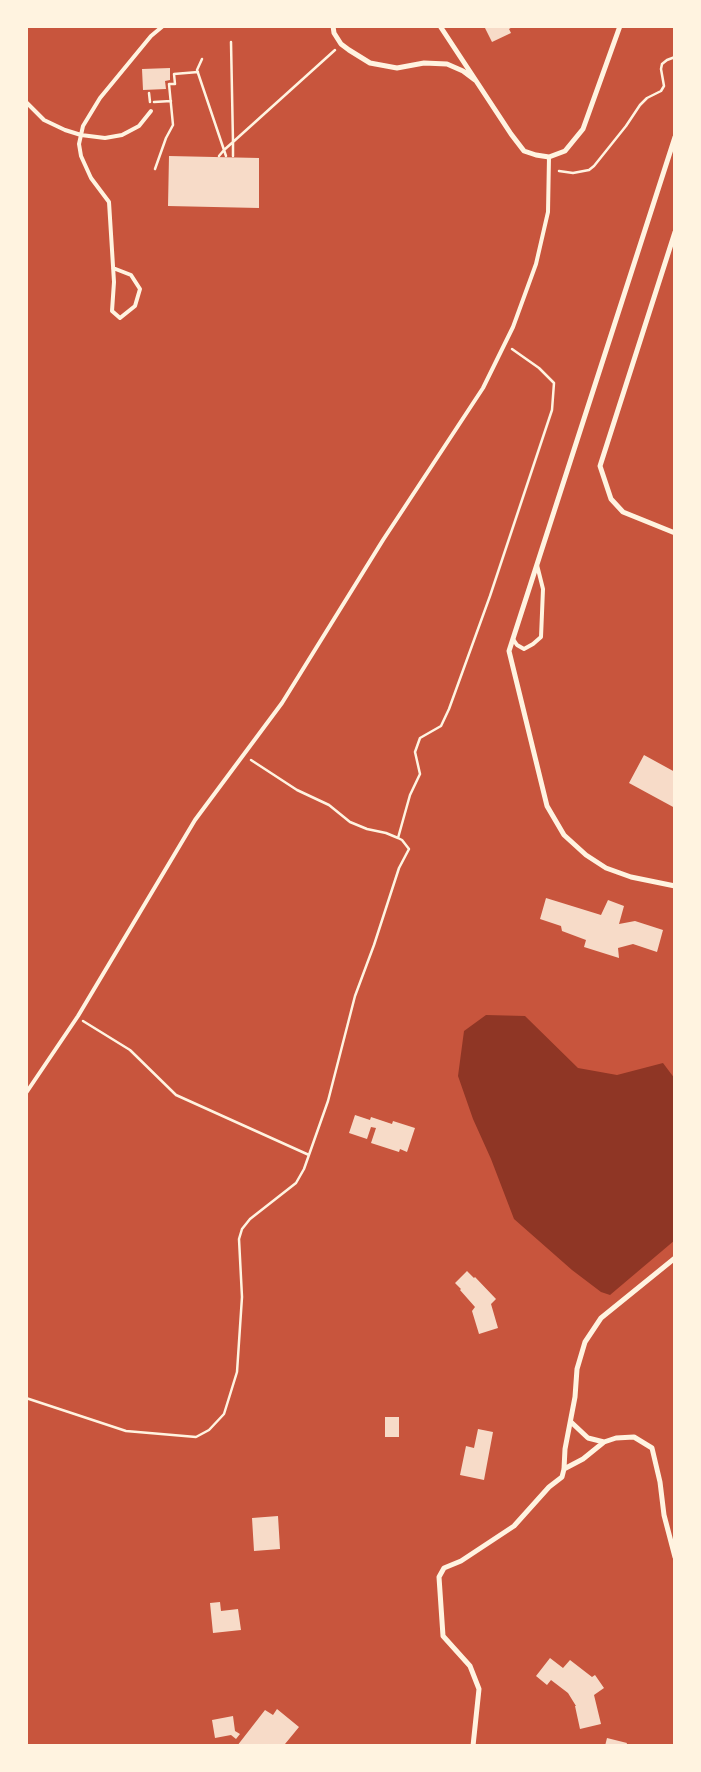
<!DOCTYPE html>
<style>
body{margin:0}
#map{position:relative;width:701px;height:1772px;overflow:hidden;background:#c8553d;font-family:"PT Sans Narrow",sans-serif}
canvas{display:block}
.frame{position:absolute;inset:0;border:28px solid #fff3e0;pointer-events:none}
</style>
<div id="map">
<canvas width="701" height="1772"></canvas>
<div class="frame"></div>
</div>
<script>
const context = document.querySelector('canvas').getContext('2d');
context.lineJoin = 'round';
function fillPath(path, color) { context.fillStyle = color; context.fill(path, 'evenodd'); }
const poly = rows => new Path2D(rows.map(r => 'M' + r).join(''));
function trace(path, color, width, dash) { context.strokeStyle = color; context.lineWidth = width; context.lineCap = dash ? 'butt' : 'round'; context.setLineDash(dash || []); context.stroke(path); }
fillPath(poly([
 [486,1015,525,1016,578,1068,617,1075,663,1063,675,1079,675,1240,610,1295,601,1292,572,1270,514,1219,491,1159,473,1119,458,1076,464,1031]
]), '#8f3625');
fillPath(poly([
 [484,26,514,26,509,29,511,33,492,42],
 [170,68,170,80,165,81,166,89,143,90,142,69],
 [169,156,259,158,259,208,168,206],
 [644,755,675,772,675,808,629,783],
 [546,898,601,915,608,900,624,906,619,924,635,921,663,930,657,952,633,944,618,948,619,958,584,947,586,940,562,931,561,926,540,919],
 [355,1115,370,1120,371,1117,392,1124,393,1121,415,1128,407,1152,400,1149,399,1152,371,1143,376,1128,371,1127,367,1139,349,1133],
 [467,1271,474,1278,475,1277,496,1299,491,1304,498,1328,479,1334,472,1311,475,1307,460,1290,461,1289,455,1283],
 [385,1417,399,1417,399,1437,385,1437],
 [478,1429,493,1432,484,1480,460,1475,466,1446,474,1448],
 [278,1516,280,1549,254,1551,252,1518],
 [220,1602,221,1611,238,1609,241,1630,213,1633,210,1603],
 [550,1658,563,1668,570,1660,592,1677,595,1675,604,1688,594,1695,601,1724,580,1729,575,1706,576,1706,568,1693,551,1680,547,1685,536,1676],
 [277,1709,299,1727,285,1744,287,1746,237,1746,265,1710,273,1715],
 [233,1716,235,1731,240,1734,236,1739,231,1735,215,1738,212,1720],
 [607,1738,627,1743,626,1746,605,1746]
]), '#f7dbc8');
trace(poly([
 [231,42,233,142,335,50],
 [202,59,197,70,224,150,233,142],
 [149,93,150,102],
 [154,102,171,101],
 [233,142,233,156],
 [219,156,224,150,226,156],
 [155,169,166,138,173,125,169,84,175,84,174,74,198,72],
 [559,171,573,173,589,170,594,166,626,126,640,105,647,98,661,91,664,86,661,69,662,64,667,60,675,57],
 [398,838,410,795,420,774,415,752,420,738,441,726,449,709,490,596,552,410,554,383,539,368,512,349],
 [83,1021,130,1050,176,1095,309,1155],
 [26,1398,126,1431,196,1437,209,1430,224,1414,237,1372,242,1297,239,1239,242,1229,250,1219,296,1183,304,1169,328,1101,355,996,374,945,399,868,409,849,402,840,398,838,386,833,367,829,350,822,329,805,297,790,251,760]
]), '#fff3e0', 2.5);
trace(poly([
 [153,26,162,26],
 [26,102,44,120,65,130,81,135,105,138,122,135,139,126,151,111],
 [113,268,131,275,140,289,135,306,120,318,112,311,114,282,109,202,91,178,81,156,79,144,83,126,100,98,151,36,163,26],
 [513,639,517,645,524,649,533,644,541,637,543,589,537,565],
 [26,1093,78,1016,195,820,282,703,383,540,483,388,513,327,536,264,548,212,549,157]
]), '#fff3e0', 4);
trace(poly([
 [333,26,334,33,341,44,349,50,370,63,397,68,424,63,447,64,463,71,475,80],
 [440,26,511,134,524,151,536,155,549,157,565,151,583,129,620,26],
 [675,137,509,651,547,806,564,835,586,855,606,868,631,877,675,886],
 [675,232,600,466,611,499,623,512,675,533],
 [571,1422,588,1438,604,1442],
 [564,1469,583,1459,604,1442,616,1438,634,1437,652,1448,660,1482,664,1515,675,1557],
 [473,1746,479,1689,470,1666,443,1636,439,1577,444,1568,461,1561,514,1526,549,1487,562,1477,564,1469,565,1449,575,1397,577,1369,585,1342,601,1318,675,1258]
]), '#fff3e0', 5);
</script>
